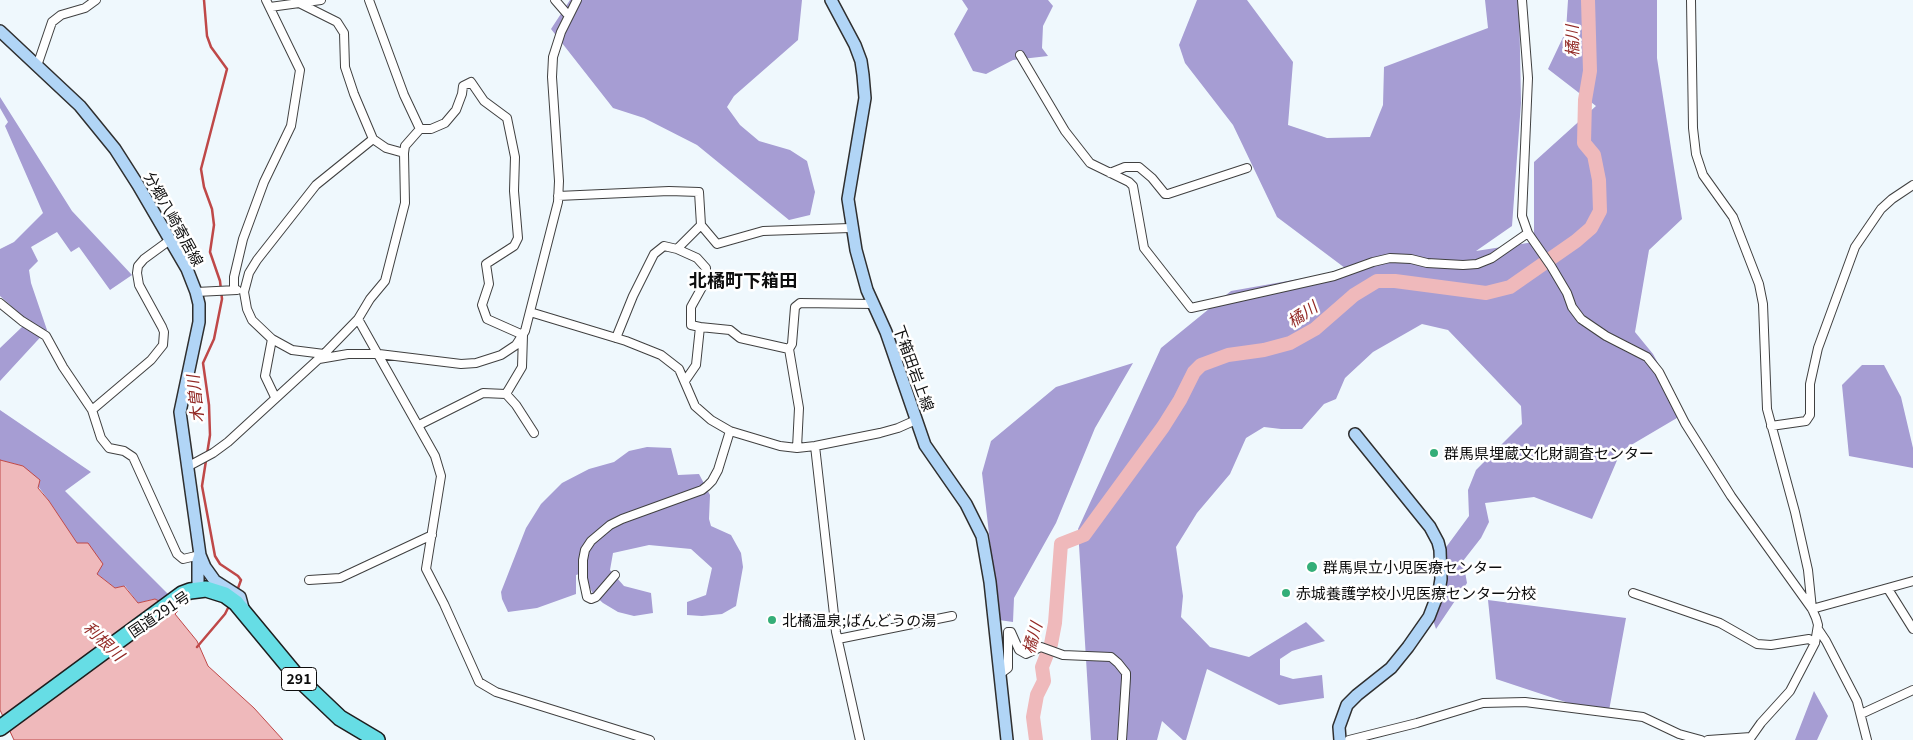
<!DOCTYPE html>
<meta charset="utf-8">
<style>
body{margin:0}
canvas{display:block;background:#eff8fd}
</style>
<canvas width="1913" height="740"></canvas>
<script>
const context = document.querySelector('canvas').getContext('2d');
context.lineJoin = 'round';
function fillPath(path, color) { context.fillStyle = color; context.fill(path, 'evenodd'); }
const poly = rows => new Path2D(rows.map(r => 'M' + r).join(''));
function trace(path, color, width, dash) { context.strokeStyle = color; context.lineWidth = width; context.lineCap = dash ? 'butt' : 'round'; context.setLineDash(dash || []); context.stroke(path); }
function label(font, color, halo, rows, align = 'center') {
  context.font = font + ' Georgia,"Noto Sans JP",serif'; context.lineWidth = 5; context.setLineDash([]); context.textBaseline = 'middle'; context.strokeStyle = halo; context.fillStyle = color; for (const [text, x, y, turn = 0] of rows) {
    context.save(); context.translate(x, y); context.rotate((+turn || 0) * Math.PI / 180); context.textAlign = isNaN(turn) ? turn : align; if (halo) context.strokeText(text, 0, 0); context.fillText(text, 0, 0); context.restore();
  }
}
fillPath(poly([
 [570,0,802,0,798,40,734,96,727,107,740,125,759,141,790,150,807,161,815,192,810,215,789,220,697,145,644,118,613,108,551,29],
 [962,0,1048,0,1053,6,1043,26,1042,48,1048,56,1013,60,986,74,973,71,954,34,968,9],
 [1197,0,1247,0,1293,62,1288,125,1327,138,1370,137,1383,105,1384,67,1488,28,1485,0,1519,0,1521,103,1512,226,1476,251,1534,242,1534,162,1596,106,1548,69,1566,31,1568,0,1657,0,1657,58,1682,219,1649,250,1635,332,1653,354,1672,389,1682,415,1621,451,1592,519,1534,497,1485,503,1489,522,1481,538,1463,561,1467,583,1436,629,1432,617,1444,550,1469,516,1468,490,1476,470,1522,424,1521,406,1448,330,1422,324,1373,352,1345,378,1336,399,1324,404,1302,429,1281,429,1264,427,1246,438,1230,474,1197,513,1176,547,1183,596,1181,617,1210,647,1249,657,1306,622,1325,641,1292,651,1280,659,1280,675,1293,679,1322,675,1324,698,1279,705,1207,669,1186,740,1183,740,1162,721,1157,740,1091,740,1078,529,1161,348,1231,291,1367,267,1345,268,1277,217,1233,125,1185,63,1179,45],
 [0,97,72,211,132,275,110,290,79,247,71,252,57,232,31,247,38,261,29,270,31,283,47,330,0,381,0,348,22,327,27,320,0,296,0,249,14,242,43,213,5,126,8,122,0,108],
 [1133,363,1095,428,1056,523,1014,598,1013,622,999,620,982,473,991,441,1056,387],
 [1862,365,1884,365,1901,397,1913,448,1913,468,1849,456,1842,385],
 [0,410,91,472,65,491,170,596,159,601,154,599,138,603,125,586,115,588,97,574,49,501,23,466,0,460],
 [647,447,671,448,678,475,699,474,710,495,709,519,711,526,731,535,741,553,743,567,736,606,722,614,702,616,687,615,687,602,706,595,712,568,691,549,649,545,613,553,610,570,624,586,651,593,653,613,634,616,618,612,603,603,593,594,588,584,586,572,576,575,576,594,537,608,508,612,502,599,501,592,526,528,541,504,562,483,589,469,614,462,629,451],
 [1488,600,1626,618,1608,716,1496,679],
 [1814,691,1828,716,1817,740,1795,740]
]), '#a69dd3');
const water = poly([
 [0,460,23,466,40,480,38,488,49,501,77,543,88,543,103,564,97,574,115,588,124,586,138,603,155,599,159,601,165,598,178,611,175,614,197,641,208,666,254,708,283,740,14,740,0,710,0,460]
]);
fillPath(water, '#efb9bb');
trace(water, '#bf4848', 1);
trace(poly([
 [204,0,207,36,211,47,227,69,201,169,204,187,212,209,214,225,210,252,220,281,222,299,214,339,203,363,209,405,210,435,202,486,215,556,220,564,238,576,241,580,237,591],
 [197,647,225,614,230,604]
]), '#bf4848', 2.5);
trace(poly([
 [1036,740,1033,717,1037,695,1044,681,1042,667,1051,644,1055,623,1061,544,1084,535,1163,427,1180,400,1194,372,1201,365,1228,355,1264,350,1290,343,1315,329,1354,295,1377,281,1395,281,1486,293,1510,287,1576,241,1591,228,1600,211,1599,180,1594,155,1584,143,1585,100,1590,71,1588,0]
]), '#efb9bb', 14);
const street = poly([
 [369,0,404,95,420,129],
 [555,0,568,15],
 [1522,0,1528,78,1522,216,1528,233,1551,266,1567,293,1572,307,1581,319,1606,336,1647,357,1659,372,1685,423,1731,496,1812,609,1816,618,1818,625,1815,643,1801,670,1790,691,1761,723,1749,740],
 [1691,0,1693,128,1696,154,1703,175,1733,217,1759,284,1763,304,1767,409,1795,512,1808,570,1812,609],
 [301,4,337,22,344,33,345,67,354,94,373,139,316,185,257,260,249,273,244,292,247,309,252,320,272,339,292,350,324,354],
 [270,7,321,0],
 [1020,55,1065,131,1090,163,1129,182,1133,186,1144,248,1191,308,1334,276,1373,262,1390,258,1411,259,1427,263,1463,265,1477,264,1492,258,1528,233],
 [37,66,52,22,61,15,85,8,96,0],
 [373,139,386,148,404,153],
 [1110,173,1125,167,1139,167,1152,178,1165,194,1168,194,1247,168],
 [558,196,669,191,699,192,701,225,717,244,763,231,850,228],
 [677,249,697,258,706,268,706,280,691,307,691,325,700,327],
 [234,289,234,277,243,239,264,182,291,126,300,70,266,0],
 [196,292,237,290],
 [0,303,22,321,46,336,63,367,92,410,101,438,109,448,124,451,133,457,177,554,183,559,200,555],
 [530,312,626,341,661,355,679,369,695,406,711,420,730,431,780,446,797,448,815,446,880,433,898,428,916,420],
 [358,319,435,456,441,476,426,569,444,604,479,682,496,692,650,740],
 [616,338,633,296,654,254,664,246,677,249,701,225],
 [272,339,265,376,275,397],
 [789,349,792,344,795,307,800,303,873,304],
 [319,359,348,354,379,354,461,364,476,363,501,355,516,345,525,331,558,202,559,181,552,77,553,57,561,32,577,0],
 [685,381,696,365,700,327,730,330,740,338,789,349,799,408,797,448],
 [92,410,151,360,163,345,164,332,162,327,139,285,137,273,138,266,144,259,170,240],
 [419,425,483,393,506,394,516,405,534,433],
 [1771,426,1806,421,1810,415,1810,384,1818,348,1855,247,1881,209,1892,199,1913,185],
 [815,446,836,632,860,740],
 [187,467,213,453,228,442,324,354,358,319,370,299,385,281,405,203,404,153,405,146,420,129,431,129,445,123,456,110,462,94,463,86,471,82,484,101,507,118,515,157,514,191,518,238,514,246,486,264,489,284,482,305,487,319,523,335,522,367,506,394],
 [615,575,596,597,591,599,587,597,583,578,583,560,585,550,591,541,610,525,622,519,702,490,707,486,712,481,718,470,730,431],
 [309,580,340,578,432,535],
 [1888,589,1913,629],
 [1633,593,1720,623,1757,644,1771,645,1809,639,1815,643],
 [1812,609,1913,581],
 [1818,629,1826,641,1857,701,1867,740],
 [838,639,952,616],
 [1000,674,1008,668,1008,632,1011,632,1019,650,1026,654,1041,647,1063,655,1111,657,1118,663,1126,673,1126,678,1122,740],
 [1861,714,1913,690],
 [1349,740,1417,723,1483,703,1525,702,1643,717,1679,734,1701,740],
 [1708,740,1751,737]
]);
const secondary = poly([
 [831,0,855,45,861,61,863,75,865,98,848,199,856,250,867,290,886,332,925,445,966,504,982,536,990,582,1007,740],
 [0,31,80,106,115,149,138,185,187,269,196,292,199,304,199,322,180,412,200,555,198,561,198,589],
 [200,555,205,567,215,581,240,597,244,612],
 [1340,740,1339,727,1347,705,1357,695,1391,668,1408,647,1429,617,1439,591,1441,579,1440,550,1438,542,1430,527,1355,434]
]);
const highway = poly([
 [0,728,182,594,190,591,206,589,225,595,236,603,299,679,340,718,377,740]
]);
trace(street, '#404040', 10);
trace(secondary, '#2f2f2f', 14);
trace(highway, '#1e1e1e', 18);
trace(street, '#fff', 8);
trace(secondary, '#b1d5f6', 11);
trace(highway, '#66dde5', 15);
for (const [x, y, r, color] of [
 [1434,453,5,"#34ae78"],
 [1312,567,6,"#34ae78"],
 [1286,593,5,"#34ae78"],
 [772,620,5,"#34ae78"]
]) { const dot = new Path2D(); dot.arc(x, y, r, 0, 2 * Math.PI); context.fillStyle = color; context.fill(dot); trace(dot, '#fff', 2); }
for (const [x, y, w] of [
 [299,679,35]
]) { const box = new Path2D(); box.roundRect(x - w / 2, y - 11.5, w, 23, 4); context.fillStyle = '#fff'; context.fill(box); trace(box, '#0d0d0d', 1); }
label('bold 14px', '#0d0d0d', null, [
 ["291",299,679]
]);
label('15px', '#0d0d0d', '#fff', [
 ["分郷八崎寄居線",174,219,61],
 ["下箱田岩上線",914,368,70],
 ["国道291号",159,614,-34]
]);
label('15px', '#0d0d0d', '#fff', [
 ["群馬県埋蔵文化財調査センター",1444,453],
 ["群馬県立小児医療センター",1323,567],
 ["赤城養護学校小児医療センター分校",1296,593],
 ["北橘温泉;ばんどうの湯",782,620]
], 'left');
label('italic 16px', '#922824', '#fff', [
 ["橘川",1572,41,-91],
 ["橘川",1302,314,-34],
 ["木曽川",195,399,-96],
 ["橘川",1032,638,-74],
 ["利根川",104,641,43]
]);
label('bold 18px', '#0d0d0d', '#fff', [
 ["北橘町下箱田",743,280]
]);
</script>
